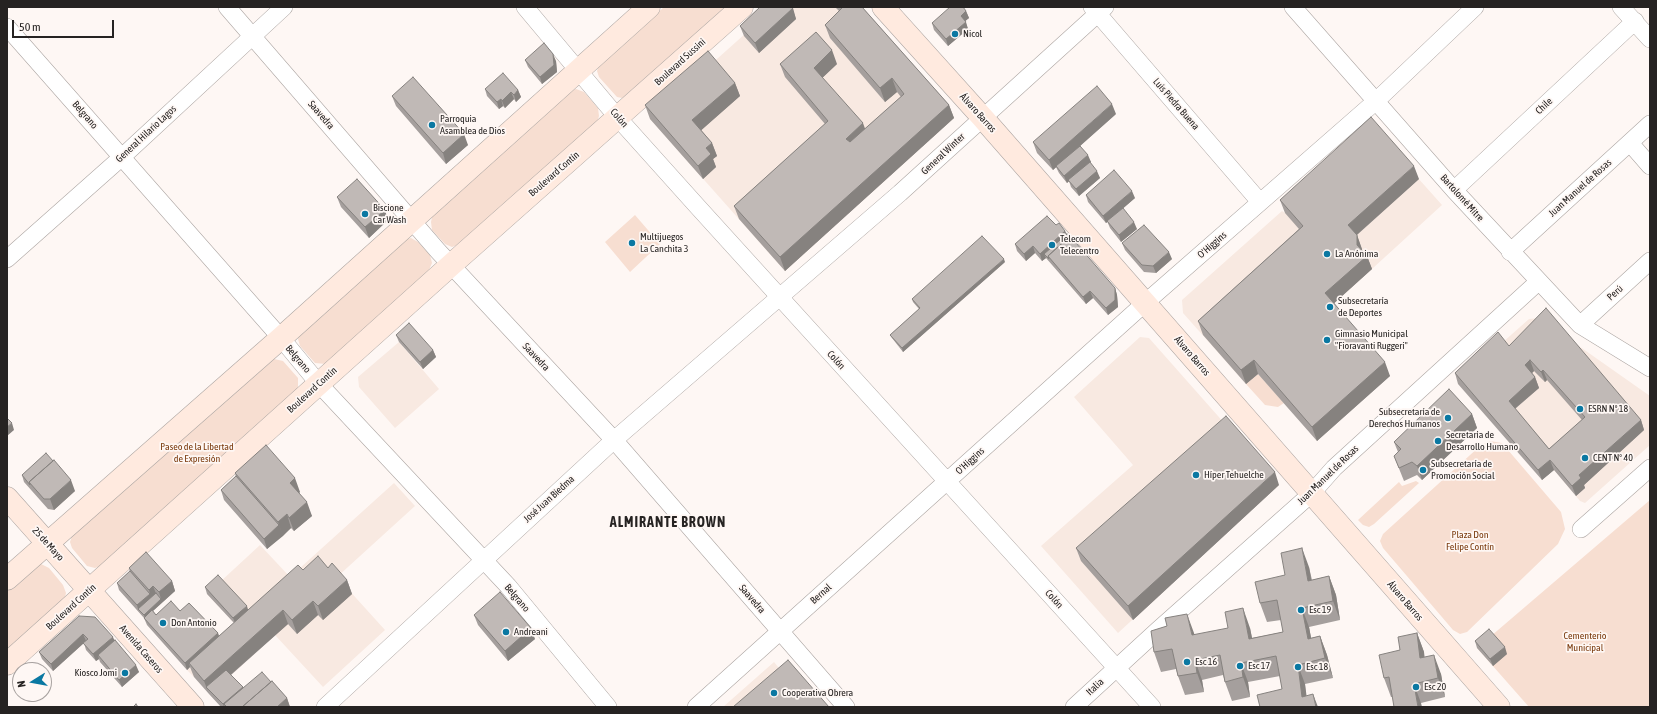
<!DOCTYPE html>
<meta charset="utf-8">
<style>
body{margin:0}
#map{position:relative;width:1657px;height:714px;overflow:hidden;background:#fef7f4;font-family:"Asap Condensed",sans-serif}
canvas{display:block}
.frame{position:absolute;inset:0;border:8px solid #262322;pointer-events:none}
.north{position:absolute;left:12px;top:662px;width:40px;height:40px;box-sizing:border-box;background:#fef7f4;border:1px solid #a8a2a0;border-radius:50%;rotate:259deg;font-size:11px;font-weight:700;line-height:16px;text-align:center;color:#262322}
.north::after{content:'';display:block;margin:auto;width:14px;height:18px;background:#0a78a2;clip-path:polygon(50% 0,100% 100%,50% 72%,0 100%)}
.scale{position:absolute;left:12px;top:20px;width:102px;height:18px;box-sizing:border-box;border:2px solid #262322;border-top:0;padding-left:5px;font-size:12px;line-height:14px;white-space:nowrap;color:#262322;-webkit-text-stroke:3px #fef7f4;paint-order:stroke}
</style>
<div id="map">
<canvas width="1657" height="714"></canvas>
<div class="frame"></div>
<div class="north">N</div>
<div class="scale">50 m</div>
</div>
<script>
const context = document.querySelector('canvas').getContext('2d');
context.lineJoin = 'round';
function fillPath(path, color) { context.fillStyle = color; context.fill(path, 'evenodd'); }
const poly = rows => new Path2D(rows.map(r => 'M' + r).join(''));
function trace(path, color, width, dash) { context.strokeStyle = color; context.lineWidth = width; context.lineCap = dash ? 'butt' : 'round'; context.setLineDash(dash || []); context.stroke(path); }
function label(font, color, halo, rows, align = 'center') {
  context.font = font + ' "Asap Condensed",sans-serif'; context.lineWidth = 3.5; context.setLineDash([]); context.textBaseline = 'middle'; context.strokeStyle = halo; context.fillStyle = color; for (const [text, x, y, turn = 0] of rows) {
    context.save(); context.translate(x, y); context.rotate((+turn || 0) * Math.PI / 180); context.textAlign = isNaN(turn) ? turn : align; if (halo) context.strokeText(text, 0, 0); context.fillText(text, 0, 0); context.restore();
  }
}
fillPath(poly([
 [775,7,855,7,954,118,785,271,650,119],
 [1376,131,1442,205,1246,384,1183,313,1182,300,1282,211,1285,213],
 [1539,318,1650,396,1650,445,1585,503,1580,501,1549,464,1508,406,1502,343,1529,319],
 [1140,337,1149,338,1279,485,1118,633,1041,546,1133,465,1074,397],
 [399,342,439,389,395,428,359,387,358,377],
 [394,483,415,506,337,577,385,630,323,687,275,635,229,677,194,677,187,670,236,625,207,594,260,545,290,577],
 [774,662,787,678,822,707,723,707]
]), '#f8e9e1');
fillPath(poly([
 [664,7,728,7,627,96,622,98,617,97,599,77,597,71,599,65],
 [576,89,584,92,598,108,599,116,597,123,461,244,452,247,445,244,432,230,431,222,433,213,569,91],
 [635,215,660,244,630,272,605,242],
 [411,238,418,242,430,255,432,263,429,270,326,364,315,363,300,346,298,339,300,332,403,240],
 [274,359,283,361,298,378,298,387,294,395,103,565,95,568,87,566,72,548,70,542,73,533],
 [1258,374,1284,403,1278,407,1265,405,1246,384],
 [1490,441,1502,443,1561,512,1565,529,1558,544,1467,632,1460,634,1453,630,1383,548,1380,541,1383,534,1480,446],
 [1416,481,1419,483,1374,524,1369,527,1363,525,1358,520,1399,482,1402,486],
 [1650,500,1650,707,1529,707,1477,648],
 [41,564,49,568,63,585,66,593,64,601,7,653,7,591,35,566]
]), '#f7ded1');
const street = poly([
 [227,7,438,251,614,440,846,707],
 [525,7,618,118,697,206,1152,707],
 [1092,7,1260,202],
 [1293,7,1454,190,1580,325,1650,368],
 [1621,7,1650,39],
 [7,27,281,338,319,384,508,586,608,707],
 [1630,143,1650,166],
 [1454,190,1635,21],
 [1510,252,1650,124],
 [7,259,122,157,284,7],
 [1580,325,1650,261],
 [1581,529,1650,468],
 [325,707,614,440,900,193,1105,7],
 [696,707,1145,303,1376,101,1475,7],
 [1074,707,1158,630,1311,494,1334,468,1538,282]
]);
const secondary = poly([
 [883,7,982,117,1499,707],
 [7,498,193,707],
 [7,579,281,338,649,7],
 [7,664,451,265,742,7]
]);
trace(street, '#aca5a2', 18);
trace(secondary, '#aca5a2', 23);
trace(street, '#fff', 17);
trace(secondary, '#ffeadf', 22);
fillPath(poly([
 [760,7,792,7,796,19,759,53,744,36,740,26],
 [835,7,862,7,949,105,954,118,785,271,739,219,734,206,825,124,785,77,780,64,837,64,822,78,865,129,901,97,897,92,885,102,830,38,825,25,839,11],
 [966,11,969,18,965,21,968,29,948,46,934,30,932,23],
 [525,60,556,61,557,72,542,84,528,67],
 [735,83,740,96,701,130,712,143,717,156,713,159,716,167,703,179,650,119,645,105],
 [485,89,518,90,521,97,516,102,514,99,505,108,503,106,499,109,487,96],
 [392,96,468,145,446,164,396,106],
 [1116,114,1080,146,1091,162,1090,162,1100,178,1079,196,1071,187,1069,181,1067,183,1059,173,1056,167,1053,170,1037,153,1033,142],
 [1419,179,1357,235,1362,250,1367,256,1372,269,1334,303,1390,376,1317,441,1258,374,1246,384,1203,335,1198,321,1299,229,1285,213,1280,200],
 [1086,195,1135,198,1106,223,1088,202],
 [337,197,388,220,369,238,341,207],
 [1107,221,1137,229,1121,242,1110,228],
 [1056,225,1065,231,1067,234,1115,288,1117,295,1118,307,1108,315,1093,298,1086,304,1046,258,1042,261,1035,253,1026,261,1017,251,1015,244],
 [1122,243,1172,259,1156,273,1144,272,1125,250],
 [1005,262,903,352,892,338,890,335,919,309,913,302,912,299],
 [396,335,433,350,436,357,423,369,399,342],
 [1509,346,1641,420,1644,430,1584,485,1585,488,1576,496,1554,470,1542,480,1458,384,1455,373],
 [1534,371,1545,382,1547,380,1582,420,1549,449,1515,409,1539,388,1535,377,1532,373],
 [1472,414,1477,428,1422,480,1417,475,1404,481,1394,456,1398,452,1394,442],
 [235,473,300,492,299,493,312,516,294,531,291,528,267,549,224,500,221,490,236,476],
 [22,475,75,491,54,510,48,509,24,482],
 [1279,485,1133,620,1081,561,1076,548],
 [1309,567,1312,580,1329,576,1336,595,1340,620,1309,627,1311,638,1320,636,1327,655,1333,678,1305,684,1306,696,1318,707,1282,689,1280,676,1248,682,1250,697,1232,701,1225,682,1223,675,1202,680,1204,692,1185,695,1178,676,1176,669,1161,672,1154,652,1194,635,1250,628,1252,638,1283,632,1281,620,1267,622,1260,603,1285,575],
 [129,568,172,581,175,591,153,611,156,615,180,611,218,633,219,636,234,623,207,594,205,587,248,610,303,570,328,568,347,580,352,594,323,620,318,615,297,634,288,624,231,675,243,687,243,688,271,682,287,698,290,707,221,707,209,694,194,677,190,667,187,670,147,625,144,618,119,590,117,583,130,571],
 [474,615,535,639,508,661,478,625],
 [79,616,114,641,139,672,122,687,100,662,99,659,96,661,86,650,84,643,53,671,42,659,39,652],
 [1417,633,1424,652,1424,657,1441,674,1445,697,1421,703,1393,697,1391,697,1384,678,1400,650],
 [1475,641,1507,654,1493,666,1477,648]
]), '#a59f9d');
fillPath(poly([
 [793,8,796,19,759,53,755,43],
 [966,11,969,18,963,23,961,16],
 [966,22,968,29,948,46,946,39],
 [832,50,837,64,819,81,814,68],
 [553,54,556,61,557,72,542,84,540,77],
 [892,78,897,92,885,102,880,88],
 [735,83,740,96,697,134,692,120],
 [518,90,521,97,516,102,514,95],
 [511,92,514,99,505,108,502,101],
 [501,99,503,106,499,109,497,102],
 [1112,104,1116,114,1053,170,1049,160],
 [949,105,954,118,785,271,780,257],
 [863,123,868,137,851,152,846,139],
 [464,134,468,145,446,164,443,153],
 [712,143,717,156,713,159,716,167,703,179,698,166,706,148],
 [1088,155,1091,162,1067,183,1064,176],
 [1414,166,1419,179,1352,239,1348,225],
 [1097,171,1100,178,1079,196,1076,189],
 [1132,191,1135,198,1106,223,1103,216],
 [385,210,388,220,369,238,365,227],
 [1134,222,1137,229,1121,242,1119,235],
 [1065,231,1068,238,1044,254,1046,258,1042,261,1040,254],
 [1357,235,1362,249,1362,258,1357,245],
 [1033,246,1035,253,1026,261,1024,254],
 [1169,252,1172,259,1156,273,1153,266],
 [1367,256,1372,269,1330,307,1325,293],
 [1004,259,1005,262,903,352,902,348],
 [1115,288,1117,295,1118,307,1108,315,1106,308],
 [1090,291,1093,298,1086,304,1083,297],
 [433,350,436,357,423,369,420,362],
 [1254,360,1258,374,1246,384,1241,370],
 [1530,360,1534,371,1529,376,1525,365],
 [1385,362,1390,376,1317,441,1312,427],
 [1543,370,1547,380,1545,382,1541,372],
 [1535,377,1539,388,1512,411,1509,401],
 [1472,414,1477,428,1422,480,1417,466],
 [1641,420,1644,430,1584,485,1585,488,1576,496,1572,486,1579,475],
 [12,423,14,430,7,436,7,427],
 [1550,460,1554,470,1542,480,1538,470],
 [1275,472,1279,485,1133,620,1128,606],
 [295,478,300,492,295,497,290,483],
 [71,480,75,491,54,510,50,499],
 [307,502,312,516,294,531,289,518],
 [287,514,291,528,283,536,278,522],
 [279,525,283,536,267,549,264,539],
 [1302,548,1309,567,1315,601,1308,581],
 [1329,576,1336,595,1340,620,1333,601],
 [347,580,352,594,323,620,318,606],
 [172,581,175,591,145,618,144,615,161,599,159,592],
 [153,586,157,596,138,609,137,605,150,594,149,590],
 [313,601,318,615,297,634,292,620],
 [247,606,249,613,236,625,233,618],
 [1243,608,1250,628,1256,658,1249,639],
 [1302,608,1309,627,1315,658,1308,639],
 [283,610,288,624,211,692,206,687,209,694,204,681],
 [1187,614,1194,633,1199,655,1192,635],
 [531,628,535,639,508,661,505,651],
 [218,633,220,640,189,663,190,667,187,670,185,663],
 [1417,633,1424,652,1427,677,1420,658],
 [83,634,86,641,53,671,51,664],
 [1320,636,1327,655,1333,678,1325,658],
 [113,637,116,644,98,655,99,659,96,661,93,654],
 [1505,647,1507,654,1493,666,1490,659],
 [1434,655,1441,674,1445,697,1438,678],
 [1195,660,1202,680,1204,692,1197,673],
 [1241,663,1248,682,1250,697,1243,677],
 [136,665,139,672,122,687,119,680],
 [1298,665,1305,684,1308,707,1302,697],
 [1414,684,1421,703,1422,707,1418,707],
 [243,687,245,694,224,704,225,707,224,707,223,704],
 [1313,694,1318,707,1316,707],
 [287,698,290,707,277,707]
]), '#86827f');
const building = poly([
 [760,7,792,7,793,8,755,43,740,26,760,7],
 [841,7,862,7,949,105,780,257,734,206,828,121,780,64,816,32,832,50,814,68,863,123,846,139,850,142,904,94,892,78,880,88,825,25,842,8,841,7],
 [950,7,963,7,966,11,961,16,966,22,946,39,932,23,950,7],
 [544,43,553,54,554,65,540,77,525,60,544,43],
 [708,51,735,83,692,120,712,143,706,148,711,154,698,166,645,105,708,51],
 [503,73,518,90,514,95,511,92,502,101,501,99,497,102,485,89,503,73],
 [413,77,464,134,443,153,392,96,413,77],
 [1097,86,1112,104,1049,160,1033,142,1097,86],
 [1371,117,1414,166,1348,225,1357,235,1357,245,1367,256,1325,293,1385,362,1312,427,1254,360,1241,370,1198,321,1303,226,1280,200,1371,117],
 [1080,146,1088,155,1064,176,1056,166,1080,146],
 [1090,162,1097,171,1076,189,1068,180,1090,162],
 [1114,170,1132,191,1103,216,1086,195,1114,170],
 [357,179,385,210,365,227,337,197,357,179],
 [1123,208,1134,222,1119,235,1107,221,1123,208],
 [1047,216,1056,225,1059,223,1065,231,1040,254,1033,246,1024,254,1015,244,1047,216],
 [1144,225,1169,252,1153,266,1142,265,1122,243,1144,225],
 [1067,234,1069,237,1048,256,1049,259,1044,254,1067,234],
 [982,236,1004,259,902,348,890,335,920,308,912,299,982,236],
 [1070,236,1115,288,1115,300,1106,308,1090,291,1083,297,1048,256,1070,236],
 [1546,308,1641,420,1579,475,1581,478,1572,486,1550,460,1538,470,1455,373,1498,332,1509,346,1546,308],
 [1530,360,1541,372,1543,370,1585,417,1549,449,1509,401,1535,377,1525,365,1530,360],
 [409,323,433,350,420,362,396,335,409,323],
 [1449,389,1472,414,1417,466,1412,462,1399,468,1394,456,1401,449,1394,442,1449,389],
 [1226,416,1275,472,1128,606,1076,548,1226,416],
 [7,418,12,423,7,427,7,418],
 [266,445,295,478,290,483,307,502,289,518,287,514,278,522,235,473,266,445],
 [46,453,53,461,29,482,30,485,22,475,46,453],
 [54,460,71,480,50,499,44,499,29,482,54,460],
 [236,476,279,525,264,539,221,490,236,476],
 [1302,548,1308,581,1329,576,1333,601,1302,608,1308,639,1320,636,1325,658,1298,665,1302,697,1313,694,1316,707,1260,707,1257,695,1282,689,1276,656,1241,663,1243,677,1225,682,1220,655,1195,660,1197,673,1178,676,1172,649,1154,652,1151,631,1167,626,1165,618,1187,614,1192,635,1228,628,1225,612,1243,608,1249,639,1283,632,1277,600,1260,603,1255,582,1285,575,1281,553,1302,548],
 [146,552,172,581,159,592,153,586,149,590,129,568,146,552],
 [318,556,328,568,332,563,347,580,318,606,313,601,292,620,283,610,204,681,189,663,298,565,303,570,318,556],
 [130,571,150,594,137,605,117,583,130,571],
 [218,575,247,606,233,618,205,587,218,575],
 [500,592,531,628,505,651,474,615,500,592],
 [156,593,161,599,144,615,138,609,156,593],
 [171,601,180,611,189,603,218,633,185,663,144,618,152,610,156,615,171,601],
 [79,616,95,617,113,637,93,654,83,643,88,639,83,634,51,664,39,652,79,616],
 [1489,629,1505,647,1490,659,1475,641,1489,629],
 [1417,633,1420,658,1434,655,1438,678,1414,684,1418,707,1394,707,1389,677,1384,678,1379,655,1400,650,1398,637,1417,633],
 [115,640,136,665,119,680,98,655,115,640],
 [788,660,829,707,733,707,788,660],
 [226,670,243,687,223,704,206,687,226,670],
 [262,672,271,682,242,707,227,707,224,704,262,672],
 [272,681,287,698,277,707,242,707,272,681],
 [136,704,138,707,133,707,136,704]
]);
fillPath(building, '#c0b9b6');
trace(building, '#86827f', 1);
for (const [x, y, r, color] of [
 [955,34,4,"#0a78a2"],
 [432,125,4,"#0a78a2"],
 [365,214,4,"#0a78a2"],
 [632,243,4,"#0a78a2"],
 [1052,245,4,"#0a78a2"],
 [1327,254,4,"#0a78a2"],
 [1330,307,4,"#0a78a2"],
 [1327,340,4,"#0a78a2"],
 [1580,409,4,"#0a78a2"],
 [1448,418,4,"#0a78a2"],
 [1438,441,4,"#0a78a2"],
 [1585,458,4,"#0a78a2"],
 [1423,470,4,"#0a78a2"],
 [1196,475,4,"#0a78a2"],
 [1301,610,4,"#0a78a2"],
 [163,623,4,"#0a78a2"],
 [506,632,4,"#0a78a2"],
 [1187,662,4,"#0a78a2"],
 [1240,666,4,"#0a78a2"],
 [1298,667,4,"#0a78a2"],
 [125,673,4,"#0a78a2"],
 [1416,687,4,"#0a78a2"],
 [774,693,4,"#0a78a2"]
]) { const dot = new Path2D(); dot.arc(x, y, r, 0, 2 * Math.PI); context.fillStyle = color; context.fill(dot); trace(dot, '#fef7f4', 1.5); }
label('10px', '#262322', '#fef7f4', [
 ["Nicol",963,34],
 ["Parroquia",440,119],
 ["Asamblea de Dios",440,131],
 ["Biscione",373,208],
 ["Car Wash",373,220],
 ["Multijuegos",640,237],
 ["La Canchita 3",640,249],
 ["Telecom",1060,239],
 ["Telecentro",1060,251],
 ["La Anónima",1335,254],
 ["Subsecretaría",1338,301],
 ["de Deportes",1338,313],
 ["Gimnasio Municipal",1335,334],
 ["\"Fioravanti Ruggeri\"",1335,346],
 ["ESRN N° 18",1588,409],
 ["Subsecretaría de",1440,412,"right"],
 ["Derechos Humanos",1440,424,"right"],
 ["Secretaría de",1446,435],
 ["Desarrollo Humano",1446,447],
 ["CENT N° 40",1593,458],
 ["Subsecretaría de",1431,464],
 ["Promoción Social",1431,476],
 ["Híper Tehuelche",1204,475],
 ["Esc 19",1309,610],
 ["Don Antonio",171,623],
 ["Andreani",514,632],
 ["Esc 16",1195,662],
 ["Esc 17",1248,666],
 ["Esc 18",1306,667],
 ["Kiosco Jomi",117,673,"right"],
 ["Esc 20",1424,687],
 ["Cooperativa Obrera",782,693]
], 'left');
label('10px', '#262322', '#fef7f4', [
 ["Boulevard Sussini",680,62,-42],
 ["Luis Piedra Buena",1176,104,49],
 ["Chile",1544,106,-43],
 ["Álvaro Barros",978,113,48],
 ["Belgrano",85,115,49],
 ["Saavedra",321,115,49],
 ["Colón",619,118,49],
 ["General Hilario Lagos",146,134,-43],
 ["General Winter",943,154,-43],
 ["Boulevard Contín",554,174,-41],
 ["Juan Manuel de Rosas",1580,188,-42],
 ["Bartolomé Mitre",1462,198,48],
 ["O'Higgins",1212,245,-41],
 ["Perú",1615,293,-42],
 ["Álvaro Barros",1192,356,49],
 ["Saavedra",536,357,47],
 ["Belgrano",298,359,50],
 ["Colón",836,360,48],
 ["Boulevard Contín",312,390,-42],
 ["O'Higgins",970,461,-42],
 ["Juan Manuel de Rosas",1328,475,-44],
 ["José Juan Biedma",549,499,-42],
 ["25 de Mayo",48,544,48],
 ["Bernal",821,594,-42],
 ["Belgrano",517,598,50],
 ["Saavedra",752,599,49],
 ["Colón",1054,599,48],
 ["Álvaro Barros",1405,601,49],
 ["Boulevard Contín",71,607,-42],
 ["Avenida Caseros",141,649,49],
 ["Italia",1095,687,-43]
]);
label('10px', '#7b3b0e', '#fef7f4', [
 ["Paseo de la Libertad",197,447],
 ["de Expresión",197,459],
 ["Plaza Don",1470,535],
 ["Felipe Contín",1470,547],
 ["Cementerio",1585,636],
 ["Municipal",1585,648]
]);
context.letterSpacing = '1px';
label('bold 14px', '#262322', '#fef7f4', [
 ["ALMIRANTE BROWN",668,523]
]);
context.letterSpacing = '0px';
</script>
